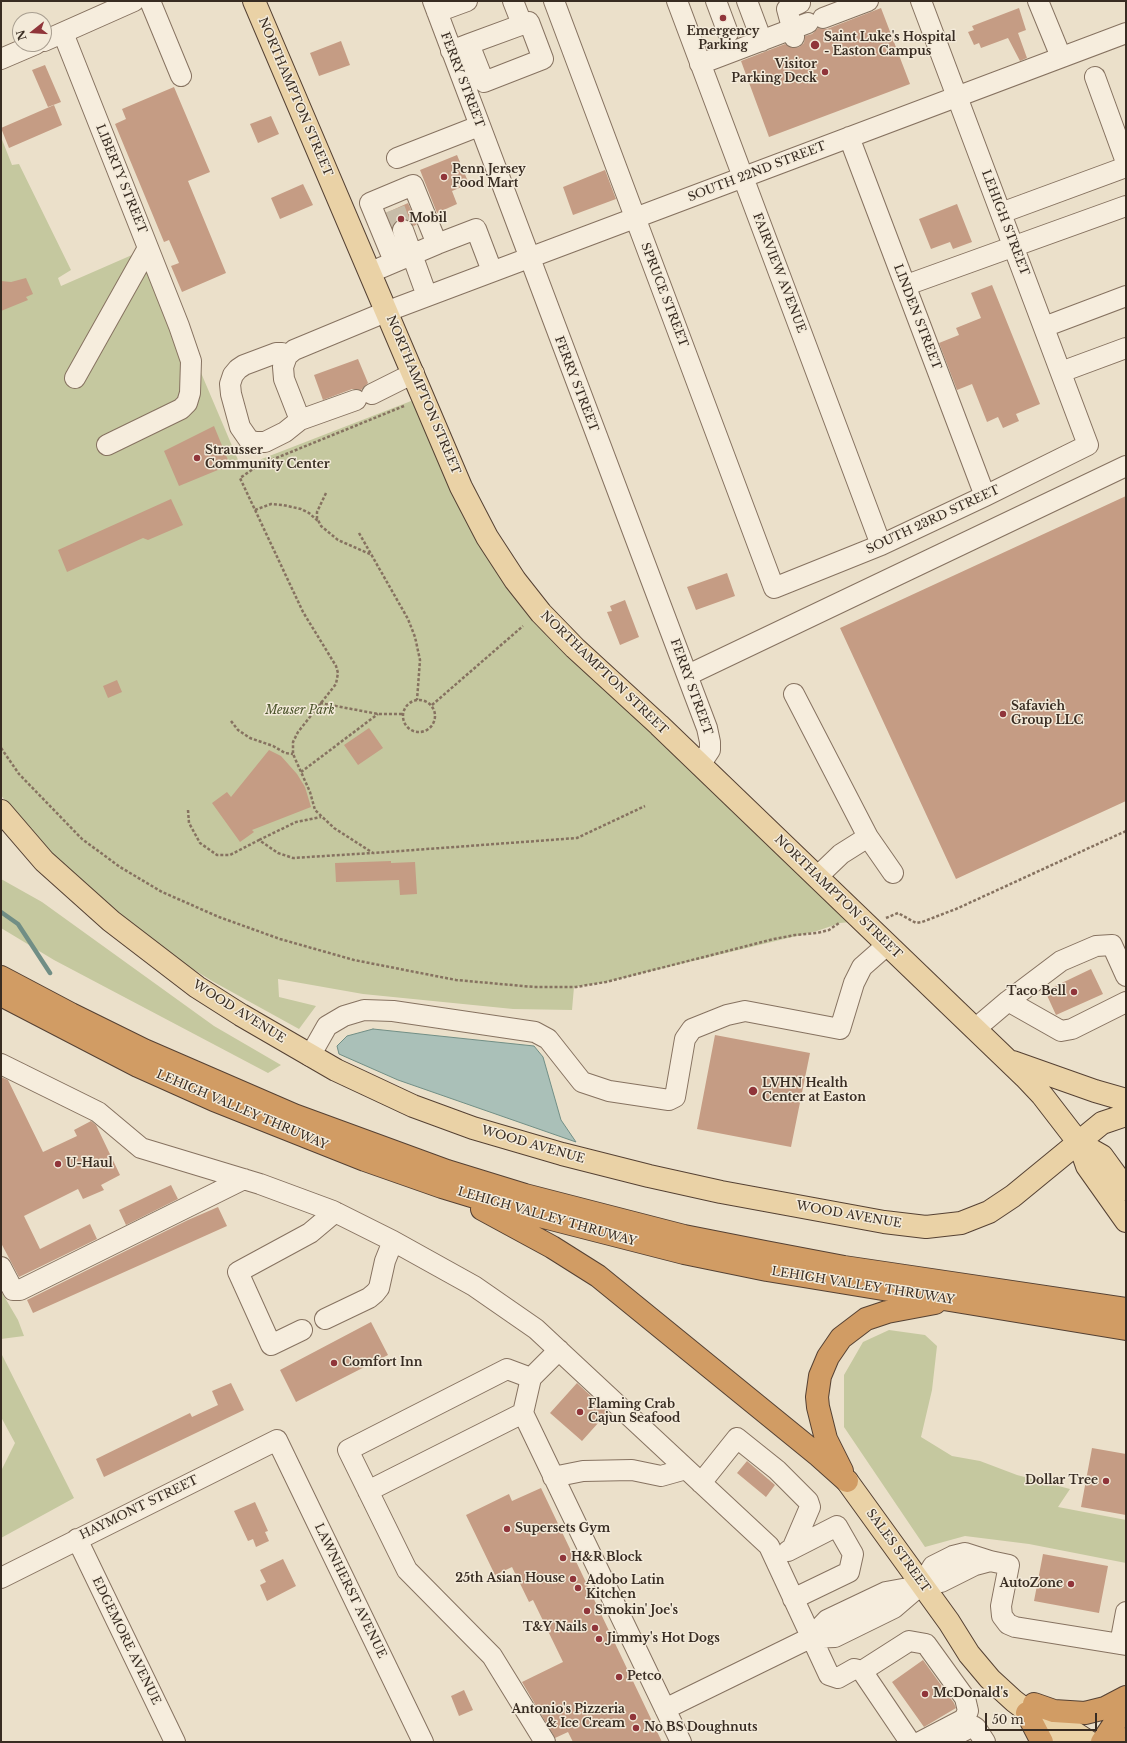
<!DOCTYPE html>
<style>
body{margin:0}
#map{position:relative;width:1127px;height:1743px;overflow:hidden;background:#ebe0ca;font-family:"Libre Baskerville",serif}
canvas{display:block}
.frame{position:absolute;inset:0;border:2px solid #382c22;pointer-events:none}
.north{position:absolute;left:12px;top:12px;width:40px;height:40px;box-sizing:border-box;background:#f3ead9;border:1px solid #a89e90;border-radius:50%;rotate:253deg;font-size:11px;font-weight:700;line-height:16px;text-align:center;color:#382c22}
.north::after{content:'';display:block;margin:auto;width:14px;height:18px;background:#90353a;clip-path:polygon(50% 0,100% 100%,50% 72%,0 100%)}
.scale{position:absolute;left:985px;top:1713px;width:112px;height:18px;box-sizing:border-box;border:2px solid #382c22;border-top:0;padding-left:5px;font-size:12px;line-height:14px;white-space:nowrap;color:#382c22;-webkit-text-stroke:3px #f3ead9;paint-order:stroke}
</style>
<div id="map">
<canvas width="1127" height="1743"></canvas>
<div class="frame"></div>
<div class="north">N</div>
<div class="scale">50 m</div>
</div>
<script>
const context = document.querySelector('canvas').getContext('2d');
context.lineJoin = 'round';
function fillPath(path, color) { context.fillStyle = color; context.fill(path, 'evenodd'); }
const poly = rows => new Path2D(rows.map(r => 'M' + r).join(''));
function trace(path, color, width, dash) { context.strokeStyle = color; context.lineWidth = width; context.lineCap = dash ? 'butt' : 'round'; context.setLineDash(dash || []); context.stroke(path); }
function label(font, color, halo, rows, align = 'center') {
  context.font = font + ' "Libre Baskerville",serif'; context.lineWidth = 3; context.setLineDash([]); context.textBaseline = 'middle'; context.strokeStyle = halo; context.fillStyle = color; for (const [text, x, y, turn = 0] of rows) {
    context.save(); context.translate(x, y); context.rotate((+turn || 0) * Math.PI / 180); context.textAlign = isNaN(turn) ? turn : align; if (halo) context.strokeText(text, 0, 0); context.fillText(text, 0, 0); context.restore();
  }
}
fillPath(poly([
 [1,137,12,165,19,164,71,270,58,278,61,286,148,248,241,467,424,396,506,567,861,921,840,923,817,931,606,982,574,987,572,1010,513,1009,363,994,278,979,279,997,316,1006,299,1029,212,981,164,951,67,870,10,808,1,795],
 [1,879,42,902,214,1026,281,1065,268,1073,54,960,1,928],
 [1,1291,18,1320,24,1336,1,1339],
 [889,1330,925,1335,937,1346,932,1390,921,1437,952,1456,980,1461,1017,1475,1070,1489,1058,1507,1126,1520,1126,1563,1029,1544,965,1536,925,1547,844,1427,844,1375,863,1342],
 [1,1353,74,1498,1,1538,1,1471,15,1443,1,1417]
]), '#c5c89f');
const water = poly([
 [373,1029,534,1046,543,1057,561,1120,576,1142,398,1080,339,1054,337,1046,347,1036,373,1029]
]);
fillPath(water, '#aac0b8');
trace(water, '#718e85', 1);
trace(poly([
 [1,912,18,924,50,973]
]), '#718e85', 4.5);
fillPath(poly([
 [881,8,910,84,769,137,741,61,785,44,793,48,799,47,804,43,805,36,812,34,818,28,827,29],
 [1019,8,1026,30,1018,33,1027,58,1020,61,1008,38,981,48,979,43,974,45,968,32,974,30,972,26],
 [341,41,350,65,319,76,310,53],
 [45,65,61,102,48,107,32,70],
 [174,87,210,172,188,181,226,273,182,292,171,266,179,263,169,240,164,242,115,124,126,119,122,109],
 [54,105,62,125,9,148,1,128],
 [271,116,279,134,258,143,250,124],
 [457,155,469,184,452,191,457,204,437,213,420,170],
 [605,170,616,199,573,215,563,187],
 [303,184,313,205,280,219,271,198],
 [408,203,417,224,414,226,405,219,399,219,392,227,386,213],
 [957,204,972,242,953,249,950,242,931,249,919,219],
 [26,278,33,294,26,297,28,300,1,311,1,281,11,282],
 [992,285,1040,404,1016,414,1019,421,1003,428,998,417,987,422,972,384,957,390,939,343,959,335,956,328,981,318,971,293],
 [358,359,368,383,361,390,352,389,323,400,314,375],
 [214,426,230,465,179,486,164,451],
 [1126,496,1126,801,956,879,840,628],
 [171,499,183,525,148,540,143,538,67,572,58,550],
 [727,573,735,596,696,610,687,587],
 [625,600,639,637,620,645,607,612,612,611,610,606],
 [117,680,122,692,108,698,103,686],
 [369,728,383,748,358,765,344,745],
 [269,750,281,756,297,774,305,787,311,807,252,830,254,832,240,842,212,803,227,792,231,797],
 [391,861,391,863,415,862,417,894,400,895,399,880,336,882,335,863],
 [1091,969,1103,994,1056,1015,1045,991],
 [715,1035,810,1053,791,1147,697,1129],
 [1,1077,8,1080,43,1152,77,1136,74,1130,91,1121,96,1125,120,1175,101,1185,104,1190,83,1199,78,1189,24,1216,40,1249,90,1224,97,1239,19,1277,1,1243],
 [171,1185,178,1199,126,1225,119,1210],
 [218,1207,227,1226,33,1313,27,1300,188,1220],
 [371,1322,388,1355,296,1402,280,1370],
 [231,1383,244,1410,104,1477,96,1459,190,1413,192,1417,218,1405,212,1391],
 [577,1383,608,1412,582,1441,550,1413],
 [1092,1448,1126,1454,1126,1515,1081,1507],
 [747,1461,775,1485,766,1497,737,1473],
 [541,1488,662,1742,573,1742,568,1732,555,1738,522,1682,563,1662,533,1600,529,1602,512,1567,495,1575,466,1515,509,1494,512,1501],
 [255,1502,268,1531,265,1532,269,1541,256,1547,253,1539,248,1541,234,1511],
 [1043,1554,1108,1566,1099,1613,1034,1601],
 [283,1559,296,1586,267,1601,260,1585,266,1582,260,1570],
 [923,1660,954,1703,956,1708,924,1727,892,1682],
 [464,1690,473,1710,459,1716,451,1696]
]), '#c59c84');
trace(poly([
 [395,209,403,230]
]), '#c7bca8', 20, [20, 10]);
const minor = poly([
 [150,1,181,76],
 [433,1,707,728,710,742,710,750,700,765],
 [513,1,522,24],
 [554,1,774,588,881,545,985,496,1088,445,921,1],
 [677,1,881,545],
 [716,1,728,33],
 [747,1,762,41],
 [1038,1,1061,57],
 [437,12,467,1],
 [823,18,868,1],
 [63,33,179,326,191,361,190,393,187,403,181,409,107,445],
 [794,37,791,31,787,31,790,29,791,24,787,9,800,3],
 [44,41,134,1],
 [451,51,469,44,529,22,543,59,484,82,469,44],
 [1,59,36,44],
 [700,64,808,23],
 [1095,77,1126,162],
 [849,137,985,496],
 [397,158,479,126],
 [1001,213,1126,167],
 [403,230,427,296],
 [437,244,476,229,492,271],
 [371,272,437,244,413,185,370,203,394,261],
 [915,282,1126,206],
 [1044,327,1126,296],
 [287,356,282,353,276,353,244,365,238,369,233,375,230,384,231,394,240,427,249,440,256,442,265,442,285,432,300,420,356,400],
 [1061,372,1126,348],
 [75,378,148,248],
 [372,394,414,373],
 [300,420,284,379,283,367,287,356,294,350,388,311,1126,33],
 [688,675,1126,466],
 [794,694,868,837,841,854,817,877],
 [868,837,893,873],
 [1008,1001,1061,961,1096,946,1112,945,1126,976],
 [975,1029,1008,1001,1061,1031,1072,1029,1126,1002],
 [310,1056,327,1026,344,1016,364,1010,393,1011,535,1032,548,1039,582,1082,609,1091,669,1100,675,1097,685,1039,692,1029,727,1015,745,1011,840,1029,854,983,862,967,887,945],
 [1,1064,98,1112,141,1148,260,1184,333,1211,393,1241,474,1286,536,1329,769,1546,829,1675,838,1678,854,1669,862,1671,910,1742],
 [1,1267,13,1290,20,1290,244,1179],
 [325,1319,369,1298,375,1293,379,1288,385,1261,393,1241],
 [302,1330,271,1345,238,1272,310,1233,335,1212],
 [559,1350,531,1378,523,1413,681,1742],
 [531,1378,507,1369,348,1450,407,1570,492,1656,545,1742],
 [553,1477,583,1471,632,1470,661,1476,686,1469],
 [701,1483,737,1438,777,1470,808,1501,810,1507,792,1549],
 [368,1491,523,1413],
 [77,1539,175,1742],
 [788,1551,837,1526,853,1554,849,1572,793,1599],
 [1,1578,277,1440,423,1742],
 [810,1638,835,1637,894,1608,922,1584,933,1566,953,1556,965,1553,990,1561,1009,1565,1001,1606,1002,1616,1008,1624,1015,1627,1126,1645],
 [1120,1644,1126,1612],
 [862,1671,909,1641,926,1644,965,1698,968,1711,964,1719,920,1742],
 [665,1709,810,1638,827,1620,886,1592,941,1582,975,1565,990,1561],
 [950,1738,973,1726,976,1728,985,1742]
]);
const major = poly([
 [254,1,461,487,487,537,515,580,541,613,575,648,659,725,1025,1077,1042,1095,1079,1143,1087,1166,1126,1221],
 [1,811,44,861,111,921,197,987,241,1015,336,1070,413,1106,473,1128,562,1154,649,1176,721,1192,884,1222,926,1227,961,1223,989,1212,1013,1196,1102,1123,1126,1115],
 [1013,1062,1095,1091,1126,1100],
 [1079,1143,1102,1156,1126,1189],
 [847,1481,949,1622,969,1654,990,1679,1014,1701,1068,1742],
 [1058,1722,1089,1742]
]);
const highway = poly([
 [1,977,71,1014,144,1050,294,1115,447,1171,525,1195,684,1236,765,1252,844,1267,1126,1309],
 [1,995,138,1066,214,1100,365,1160,442,1187,524,1212,684,1253,767,1270,1126,1329],
 [482,1209,552,1247,598,1276,819,1456,847,1481],
 [842,1471,826,1439,818,1407,817,1397,820,1376,828,1357,841,1338,866,1319,887,1312,935,1303],
 [1034,1704,1054,1711,1085,1713,1105,1708,1126,1697],
 [1027,1713,1042,1742],
 [1102,1742,1126,1706],
 [1124,1742,1126,1739]
]);
trace(minor, '#867260', 22);
trace(major, '#554133', 24);
trace(highway, '#554133', 24);
trace(poly([
 [404,406,259,465,240,478,303,612,336,666,338,673,336,684,298,732,293,742,293,754,310,792,315,810,334,828,373,853,577,838,645,806],
 [326,493,317,512,317,518,321,526,338,540,370,554],
 [255,510,271,504,283,505,301,509,309,513,319,522],
 [359,533,408,619,415,637,420,660,417,700],
 '403 716a16 16 0 1 1 32 0a16 16 0 1 1-32 0Z',
 [320,703,378,714,403,714],
 [432,705,523,626],
 [231,721,238,730,250,738,273,746,285,753,293,754],
 [1,748,19,774,82,839,120,867,162,892,219,917,280,939,354,960,456,980,534,987,576,987,606,982,774,939,795,935,817,933,829,930,839,923],
 [301,772,378,714],
 [188,810,189,823,200,843,217,855,230,855,259,840,278,853,293,858,372,853],
 [259,840,296,822,321,817],
 [886,918,898,913,916,923,922,922,956,909,1126,831]
]), '#867260', 2.5, [3, 2]);
trace(minor, '#f6eddd', 20);
trace(major, '#ead2a6', 22);
trace(highway, '#d19c64', 22);
for (const [x, y, r, color] of [
 [723,18,4,"#90353a"],
 [815,45,5,"#90353a"],
 [825,72,4,"#90353a"],
 [444,177,4,"#90353a"],
 [401,219,4,"#90353a"],
 [197,458,4,"#90353a"],
 [1003,714,4,"#90353a"],
 [1074,992,4,"#90353a"],
 [753,1091,5,"#90353a"],
 [58,1164,4,"#90353a"],
 [334,1363,4,"#90353a"],
 [580,1412,4,"#90353a"],
 [1106,1481,4,"#90353a"],
 [507,1529,4,"#90353a"],
 [563,1558,4,"#90353a"],
 [573,1579,4,"#90353a"],
 [1071,1584,4,"#90353a"],
 [578,1588,4,"#90353a"],
 [587,1611,4,"#90353a"],
 [595,1628,4,"#90353a"],
 [599,1639,4,"#90353a"],
 [619,1677,4,"#90353a"],
 [925,1694,4,"#90353a"],
 [633,1717,4,"#90353a"],
 [636,1728,4,"#90353a"]
]) { const dot = new Path2D(); dot.arc(x, y, r, 0, 2 * Math.PI); context.fillStyle = color; context.fill(dot); trace(dot, '#f3ead9', 1.5); }
label('bold 12px', '#382c22', '#f3ead9', [
 ["Emergency",723,32,"center"],
 ["Parking",723,46,"center"],
 ["Saint Luke's Hospital",824,38],
 ["- Easton Campus",824,52],
 ["Visitor",817,65,"right"],
 ["Parking Deck",817,79,"right"],
 ["Penn Jersey",452,170],
 ["Food Mart",452,184],
 ["Mobil",409,219],
 ["Strausser",205,451],
 ["Community Center",205,465],
 ["Safavieh",1011,707],
 ["Group LLC",1011,721],
 ["Taco Bell",1066,992,"right"],
 ["LVHN Health",762,1084],
 ["Center at Easton",762,1098],
 ["U-Haul",66,1164],
 ["Comfort Inn",342,1363],
 ["Flaming Crab",588,1405],
 ["Cajun Seafood",588,1419],
 ["Dollar Tree",1098,1481,"right"],
 ["Supersets Gym",515,1529],
 ["H&R Block",571,1558],
 ["25th Asian House",565,1579,"right"],
 ["Adobo Latin",586,1581],
 ["Kitchen",586,1595],
 ["AutoZone",1063,1584,"right"],
 ["Smokin' Joe's",595,1611],
 ["T&Y Nails",587,1628,"right"],
 ["Jimmy's Hot Dogs",607,1639],
 ["Petco",627,1677],
 ["McDonald's",933,1694],
 ["Antonio's Pizzeria",625,1710,"right"],
 ["& Ice Cream",625,1724,"right"],
 ["No BS Doughnuts",644,1728]
], 'left');
label('12px', '#382c22', '#f3ead9', [
 ["FERRY STREET",462,80,69],
 ["NORTHAMPTON STREET",295,97,67],
 ["SOUTH 22ND STREET",757,172,-21],
 ["LIBERTY STREET",121,179,68],
 ["LEHIGH STREET",1005,223,69],
 ["FAIRVIEW AVENUE",779,273,69],
 ["SPRUCE STREET",664,295,69],
 ["LINDEN STREET",917,317,69],
 ["FERRY STREET",576,384,69],
 ["NORTHAMPTON STREET",423,395,67],
 ["SOUTH 23RD STREET",933,520,-25],
 ["NORTHAMPTON STREET",604,673,44],
 ["FERRY STREET",691,687,70],
 ["NORTHAMPTON STREET",838,897,44],
 ["WOOD AVENUE",239,1012,32],
 ["LEHIGH VALLEY THRUWAY",242,1110,23],
 ["WOOD AVENUE",533,1145,16],
 ["WOOD AVENUE",849,1215,10],
 ["LEHIGH VALLEY THRUWAY",547,1217,16],
 ["LEHIGH VALLEY THRUWAY",863,1286,9],
 ["HAYMONT STREET",139,1508,-26],
 ["SALES STREET",898,1551,54],
 ["LAWNHERST AVENUE",350,1591,64],
 ["EDGEMORE AVENUE",126,1641,64]
]);
label('italic 12px', '#4a532a', '#f3ead9', [
 ["Meuser Park",300,711]
]);
</script>
